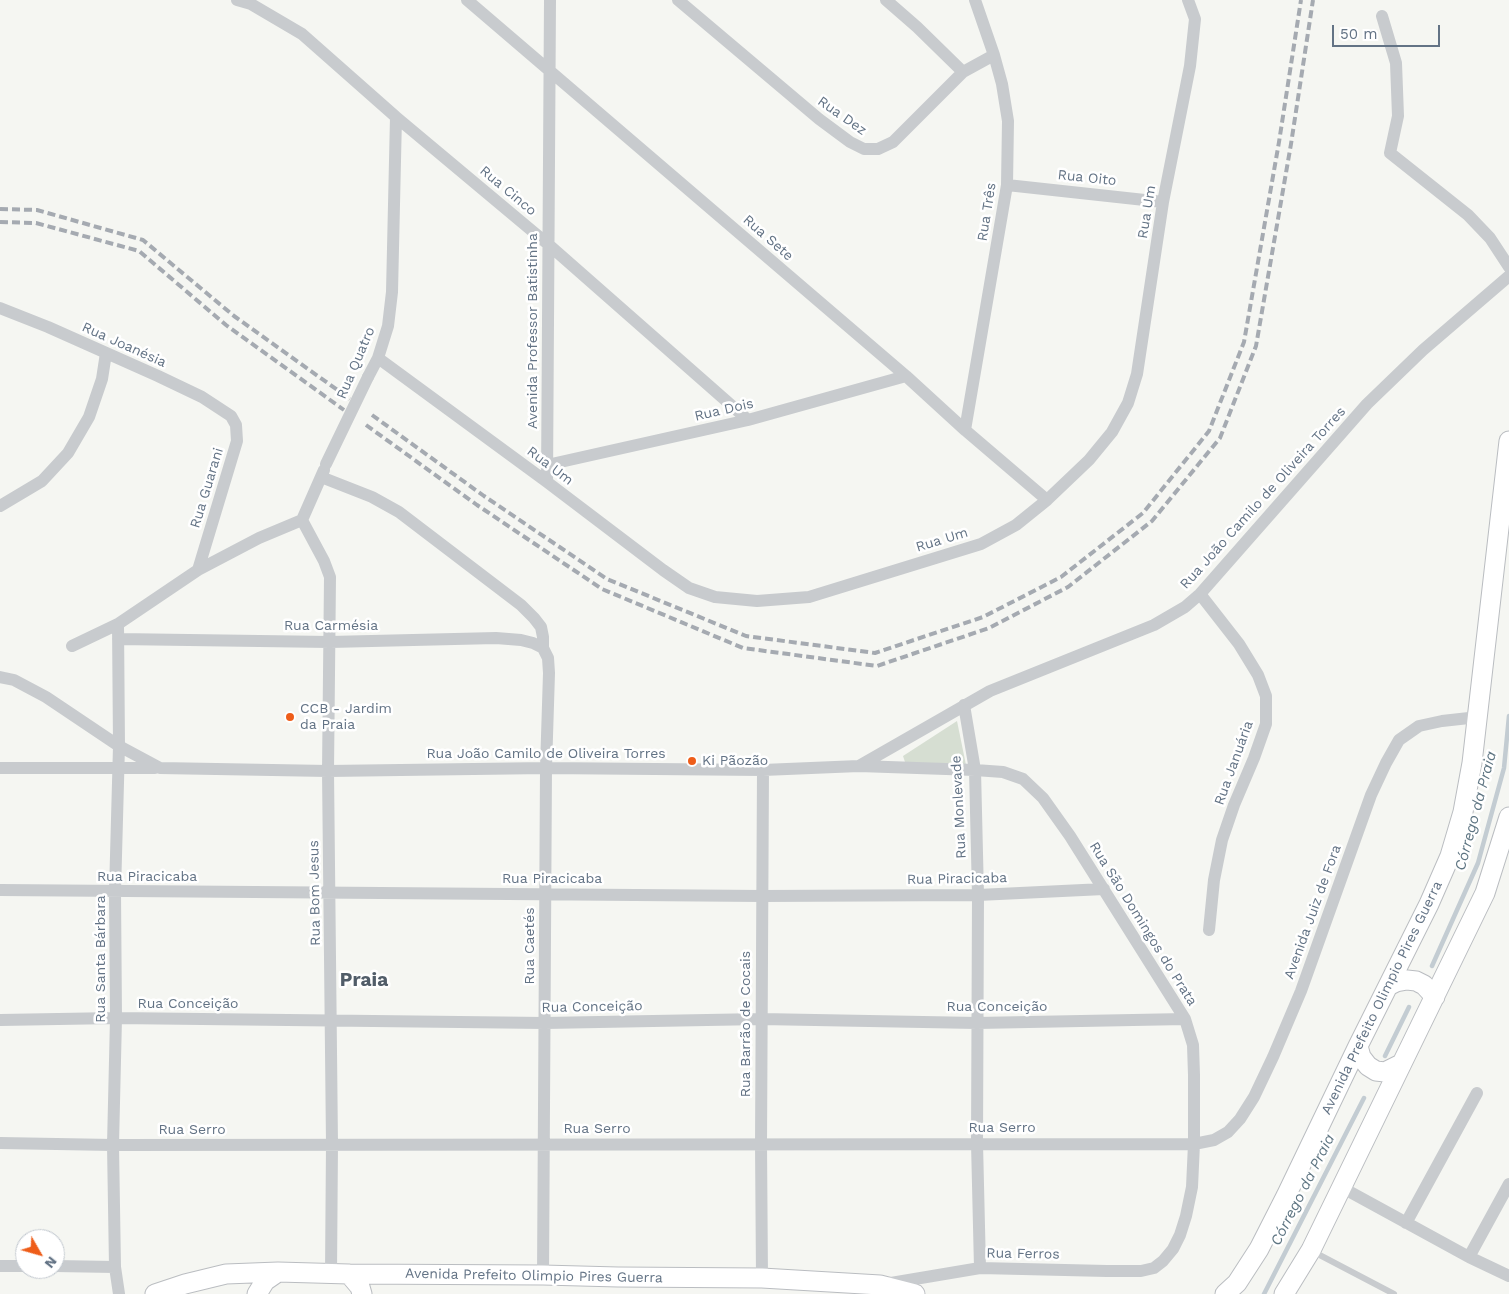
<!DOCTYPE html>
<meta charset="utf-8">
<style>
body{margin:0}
#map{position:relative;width:1509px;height:1294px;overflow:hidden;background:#f5f6f2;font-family:"Work Sans",sans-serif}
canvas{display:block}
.north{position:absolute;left:15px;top:1229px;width:50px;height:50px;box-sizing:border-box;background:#fff;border:1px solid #c1c7ce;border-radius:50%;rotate:128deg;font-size:14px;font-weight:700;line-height:20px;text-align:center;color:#637385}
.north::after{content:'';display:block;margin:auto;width:18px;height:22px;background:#ee5d19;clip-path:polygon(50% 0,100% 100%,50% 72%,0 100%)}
.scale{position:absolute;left:1332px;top:25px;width:108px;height:22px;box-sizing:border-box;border:2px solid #637385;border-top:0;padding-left:6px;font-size:15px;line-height:18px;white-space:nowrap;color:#637385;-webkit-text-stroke:4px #fff;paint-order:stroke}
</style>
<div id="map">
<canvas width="1509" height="1294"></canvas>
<div class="north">N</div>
<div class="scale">50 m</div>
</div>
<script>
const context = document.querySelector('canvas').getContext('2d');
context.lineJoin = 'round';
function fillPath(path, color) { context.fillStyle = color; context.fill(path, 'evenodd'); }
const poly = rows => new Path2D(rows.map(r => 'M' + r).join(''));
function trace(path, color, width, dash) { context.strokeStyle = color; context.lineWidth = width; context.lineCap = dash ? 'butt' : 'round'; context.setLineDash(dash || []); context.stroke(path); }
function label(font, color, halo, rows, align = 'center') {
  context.font = font + ' "Work Sans",sans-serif'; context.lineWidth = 5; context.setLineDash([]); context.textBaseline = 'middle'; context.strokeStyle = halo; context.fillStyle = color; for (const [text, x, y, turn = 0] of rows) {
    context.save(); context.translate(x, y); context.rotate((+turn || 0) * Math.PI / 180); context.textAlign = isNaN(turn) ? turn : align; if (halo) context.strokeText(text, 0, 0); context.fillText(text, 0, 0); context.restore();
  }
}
fillPath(poly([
 [957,721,966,765,905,762,903,756]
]), '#d6ded2');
trace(poly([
 [1432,966,1478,863,1504,768,1509,716],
 [1385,1056,1409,1007],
 [1264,1294,1364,1098]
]), '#c3ccd2', 4.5);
const primary = poly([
 [1388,986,1396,982,1407,980,1416,981,1424,985,1435,997],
 [1358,1046,1361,1057,1368,1066,1376,1071,1385,1072,1401,1064],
 [349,1274,360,1287,362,1294],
 [155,1294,185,1284,226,1274,278,1272,349,1274,543,1275,618,1277,762,1278,880,1285,915,1294],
 [257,1294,265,1281,278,1272],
 [1225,1294,1237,1283,1259,1249,1286,1196,1358,1046,1429,904,1450,856,1463,812,1472,763,1509,441],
 [1284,1294,1311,1250,1485,893,1509,817]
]);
trace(primary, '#babdc1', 21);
trace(poly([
 [1312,1251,1394,1294]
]), '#c8cbce', 6);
trace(poly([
 [237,0,251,4,302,34,396,117,549,245,748,420],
 [467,0,906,376,965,430,1047,500],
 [678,0,819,119,850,142,864,149,878,149,893,142,963,72,994,55],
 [886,0,917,27,963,72],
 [1382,16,1396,63,1398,116,1390,153,1468,215,1490,238,1509,267],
 [1007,185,1163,202],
 [0,308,48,327,158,376,202,397,231,416,236,425,237,441,198,570],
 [378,358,547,482,663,570,689,588,715,597,757,601,809,597,981,544,1016,525,1047,500,1089,460,1112,432,1128,403,1137,374,1163,202,1190,66,1195,19,1188,0],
 [368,377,378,358,388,326,392,292,396,117],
 [965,430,1007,185,1008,121,1002,84,994,55,975,0],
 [547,465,748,420,906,376],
 [321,477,372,497,399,512,521,605,534,618,541,627,543,637,543,648,548,658,549,673,546,768,543,1275],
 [547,482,550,0],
 [0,506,42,481,68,453,89,417,102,379,106,353],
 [302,520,324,561,330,577,328,771,332,1144,331,1273],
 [302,520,324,470],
 [1200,594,1239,644,1258,675,1266,696,1266,724,1254,758,1234,805,1222,840,1214,880,1209,930],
 [118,624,119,746,115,892,116,1018,113,1145,115,1267,119,1294],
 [118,639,330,642,496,638,521,640,533,643,543,648],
 [72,646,118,624,198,570,259,538,302,520],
 [0,677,14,680,46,697,119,746,160,768,328,771,546,768,763,770,859,766,990,691,1154,625,1185,607,1200,594,1367,404,1423,350,1509,276],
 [964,705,975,770,978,895,977,1143,980,1268],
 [859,766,975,770,1003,772,1023,779,1043,798,1070,836,1185,1019,1193,1045,1194,1075,1194,1144,1192,1187,1186,1216,1180,1235,1173,1249,1163,1261,1154,1268,1141,1271,1107,1271,980,1268,885,1284],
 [0,768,155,768],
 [0,890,762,896,978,895,1104,889],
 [0,1020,116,1018,545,1023,761,1019,977,1023,1185,1019],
 [0,1143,113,1145,1194,1144,1214,1140,1228,1132,1240,1119,1254,1097,1273,1057,1301,991,1371,795,1386,763,1399,740,1419,726,1442,721,1478,717],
 [1341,1187,1469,1257,1509,1276],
 [1406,1223,1477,1093],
 [1469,1257,1509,1184],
 [0,1266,25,1266],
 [55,1266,115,1267],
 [762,1278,761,1144,763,770]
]), '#c8cbce', 12);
trace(primary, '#fff', 19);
trace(poly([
 [0,209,37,210,143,240,234,316,350,399],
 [0,222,36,223,139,251,226,325,344,410],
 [372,415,484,496,607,579,746,636,875,653,983,617,1061,577,1143,513,1209,431,1244,342,1279,142,1301,0],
 [366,425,477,505,602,589,743,648,877,666,989,628,1068,587,1152,521,1220,438,1256,346,1291,144,1313,0]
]), '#a5aab1', 4, [8, 4]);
trace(poly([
 [326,464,368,377]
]), '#c8cbce', 12);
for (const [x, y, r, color] of [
 [290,717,5,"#ee5d19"],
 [692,761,5,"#ee5d19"]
]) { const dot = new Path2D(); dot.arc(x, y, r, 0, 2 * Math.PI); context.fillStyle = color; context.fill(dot); trace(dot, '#fff', 2); }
label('14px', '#637385', '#fff', [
 ["Rua Dez",842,116,35],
 ["Rua Oito",1087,178,6],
 ["Rua Cinco",508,191,40],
 ["Rua Três",987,212,-81],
 ["Rua Um",1147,212,-81],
 ["Rua Sete",768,238,41],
 ["Avenida Professor Batistinha",533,331,-90],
 ["Rua Joanésia",124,345,24],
 ["Rua Quatro",356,363,-67],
 ["Rua Dois",724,410,-13],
 ["Rua Um",550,466,37],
 ["Rua Guarani",207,488,-73],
 ["Rua João Camilo de Oliveira Torres",1263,498,-48],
 ["Rua Um",942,540,-17],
 ["Rua Carmésia",331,626],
 ["Rua João Camilo de Oliveira Torres",546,754],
 ["Rua Januária",1234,763,-70],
 ["Rua Monlevade",959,807,-93],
 ["Rua Piracicaba",147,877],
 ["Rua Piracicaba",552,879],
 ["Rua Piracicaba",957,879,-1],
 ["Rua Bom Jesus",315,893,-91],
 ["Avenida Juiz de Fora",1313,912,-70],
 ["Rua São Domingos do Prata",1143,924,58],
 ["Rua Caetés",530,946,-90],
 ["Rua Santa Bárbara",101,959,-90],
 ["Avenida Prefeito Olimpio Pires Guerra",1382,998,-64],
 ["Rua Conceição",188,1004],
 ["Rua Conceição",592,1007,-1],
 ["Rua Conceição",997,1007],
 ["Rua Barrão de Cocais",746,1024,-90],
 ["Rua Serro",1002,1128],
 ["Rua Serro",597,1129],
 ["Rua Serro",192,1130],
 ["Rua Ferros",1023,1254,1],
 ["Avenida Prefeito Olimpio Pires Guerra",534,1276,1]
]);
label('14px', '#637385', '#fff', [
 ["CCB - Jardim",300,709],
 ["da Praia",300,725],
 ["Ki Pãozão",702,761]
], 'left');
label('italic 15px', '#5e7582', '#fff', [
 ["Córrego da Praia",1476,811,-75],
 ["Córrego da Praia",1303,1190,-63]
]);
label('bold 19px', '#515d69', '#fff', [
 ["Praia",364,980]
]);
</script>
